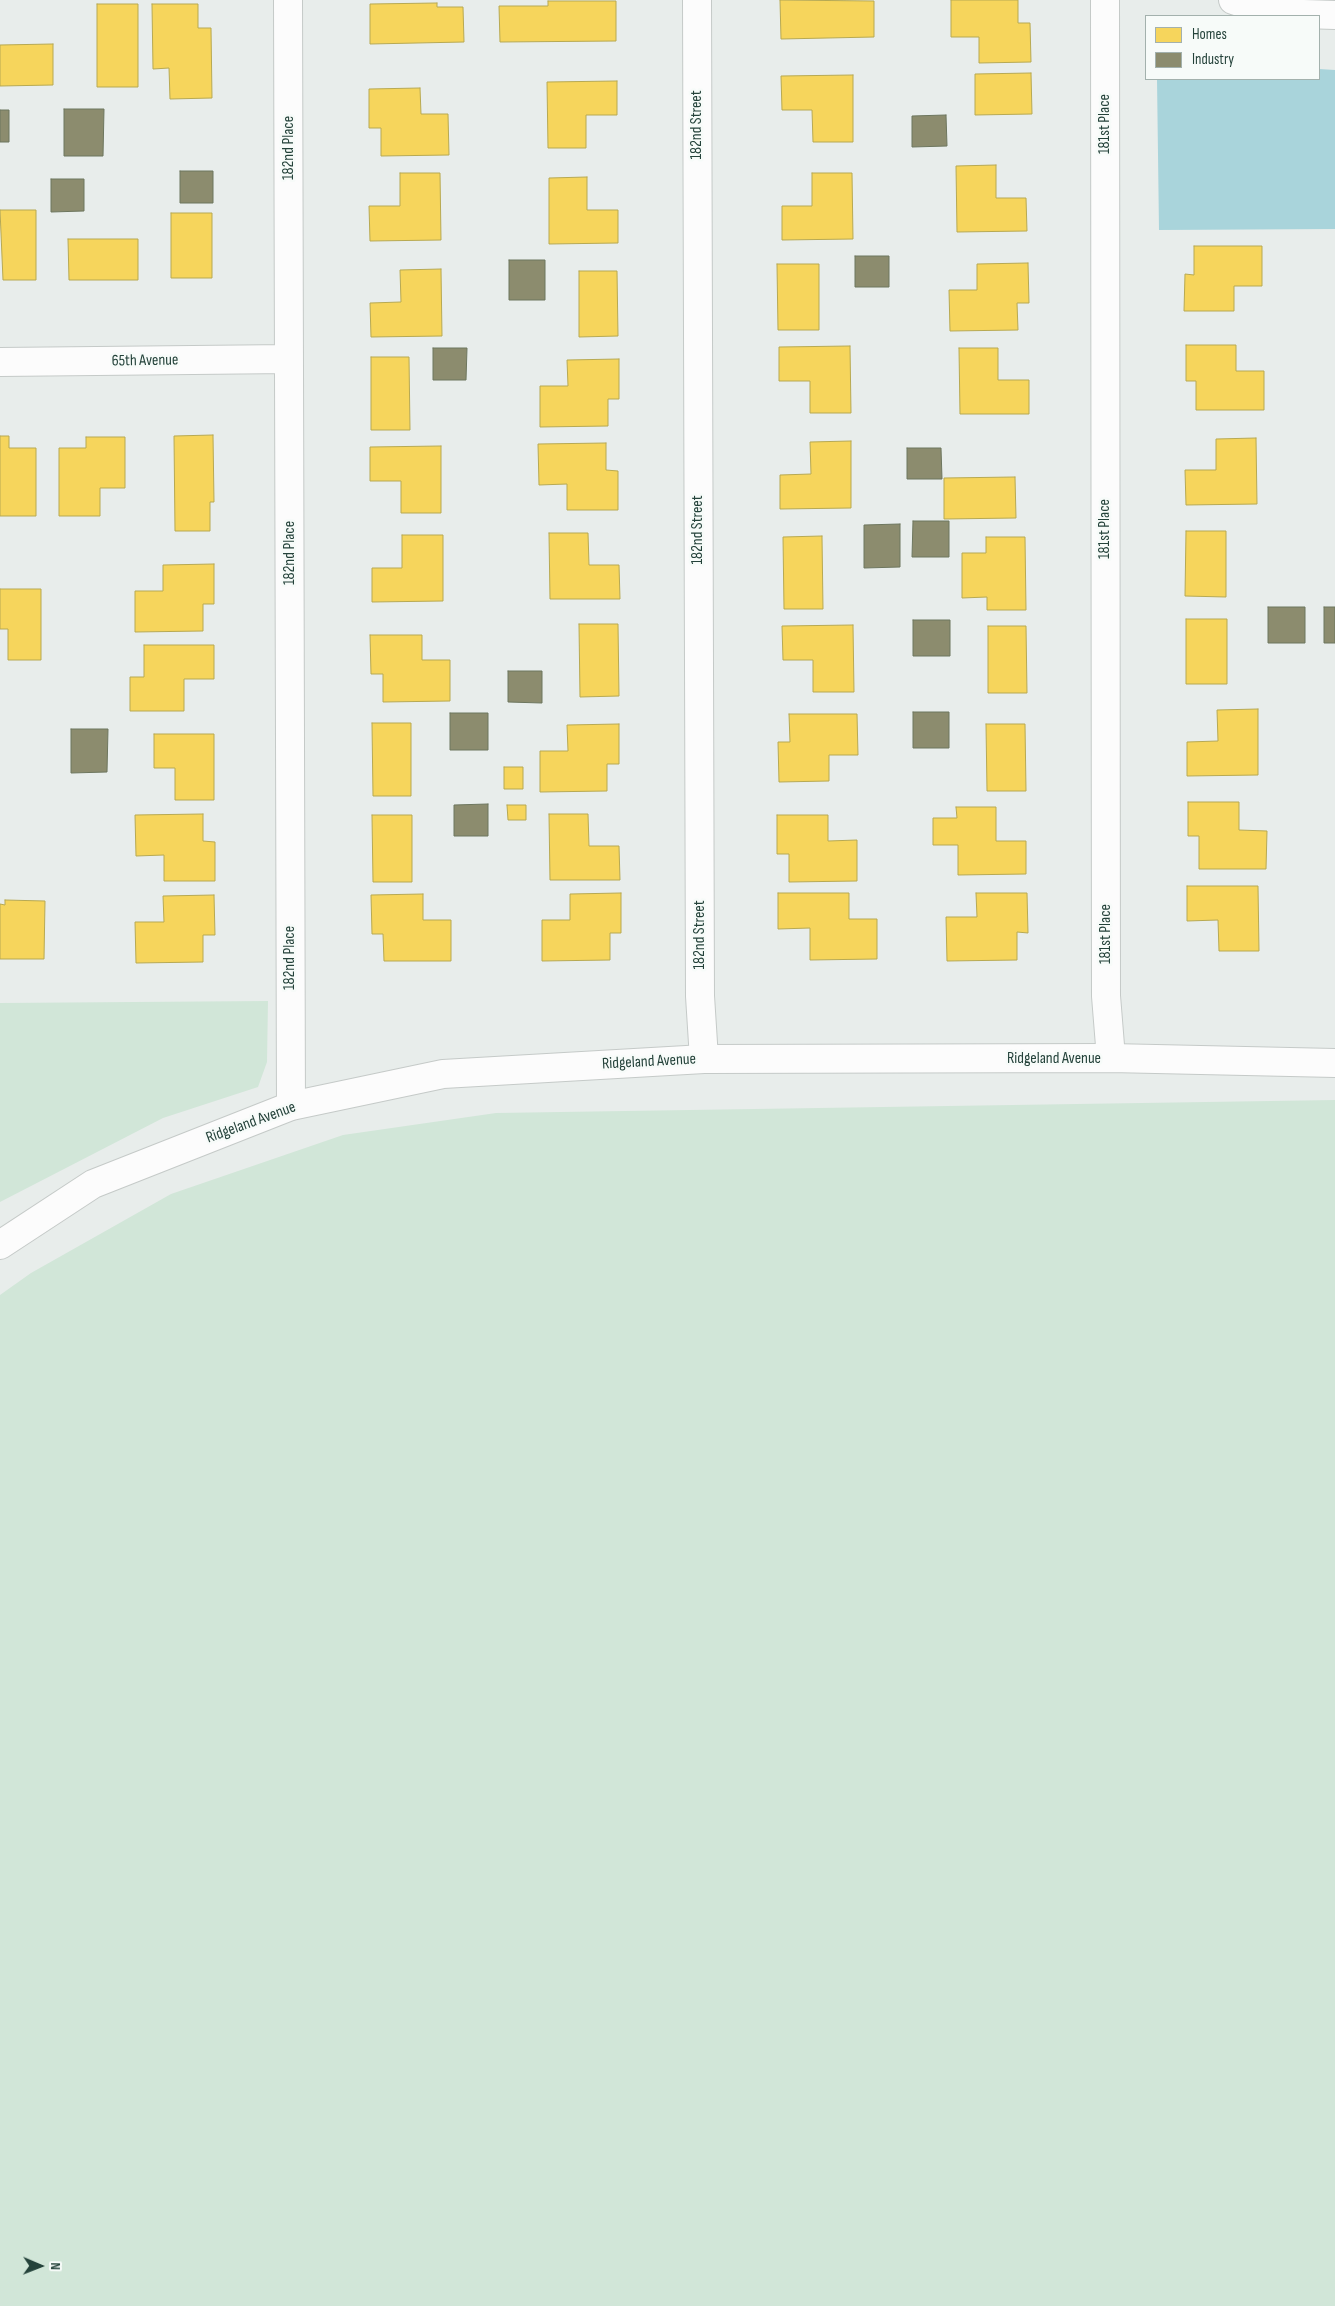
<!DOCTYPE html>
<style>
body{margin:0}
#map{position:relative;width:1335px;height:2306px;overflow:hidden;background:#e8edeb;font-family:"Sofia Sans Condensed",sans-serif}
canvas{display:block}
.legend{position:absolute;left:1145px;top:15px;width:175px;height:65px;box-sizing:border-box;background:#f7fbf9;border:1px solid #a3b1ad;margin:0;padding:6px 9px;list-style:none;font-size:15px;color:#24423a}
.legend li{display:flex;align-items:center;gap:10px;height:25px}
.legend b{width:25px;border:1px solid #a3b1ad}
.north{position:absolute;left:15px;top:2241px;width:50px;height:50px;-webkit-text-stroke:4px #f7fbf9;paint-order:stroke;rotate:91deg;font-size:14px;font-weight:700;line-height:20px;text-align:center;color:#24423a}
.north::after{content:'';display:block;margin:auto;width:18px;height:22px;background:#24423a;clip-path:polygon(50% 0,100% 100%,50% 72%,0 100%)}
</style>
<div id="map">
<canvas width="1335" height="2306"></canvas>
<ul class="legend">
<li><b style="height:14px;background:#f6d55c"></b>Homes</li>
<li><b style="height:14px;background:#8c8c6e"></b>Industry</li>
</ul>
<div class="north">N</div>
</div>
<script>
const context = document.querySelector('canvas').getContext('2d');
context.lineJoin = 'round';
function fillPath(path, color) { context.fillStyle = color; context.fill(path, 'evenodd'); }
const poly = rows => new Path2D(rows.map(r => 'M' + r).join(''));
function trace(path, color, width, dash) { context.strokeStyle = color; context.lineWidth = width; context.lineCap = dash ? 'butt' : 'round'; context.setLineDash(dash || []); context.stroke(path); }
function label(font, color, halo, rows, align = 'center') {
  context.font = font + ' "Sofia Sans Condensed",sans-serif'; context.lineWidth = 5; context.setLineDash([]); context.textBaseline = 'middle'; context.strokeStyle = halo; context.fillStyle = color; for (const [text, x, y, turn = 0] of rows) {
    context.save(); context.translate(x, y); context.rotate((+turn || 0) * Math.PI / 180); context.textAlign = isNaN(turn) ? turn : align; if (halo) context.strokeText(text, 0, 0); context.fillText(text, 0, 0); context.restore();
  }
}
fillPath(poly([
 [268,1001,267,1062,258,1087,163,1118,0,1202,0,1003],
 [1335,1100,1335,2306,0,2306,0,1295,31,1273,171,1194,343,1135,496,1113]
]), '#d1e6d8');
fillPath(poly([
 [1319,69,1335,70,1335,229,1159,230,1157,79,1319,79]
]), '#a9d4db');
const homes = poly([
 [780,0,874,1,874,37,781,39,780,0],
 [951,0,1018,0,1018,23,1030,23,1031,62,979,63,979,37,951,37,951,0],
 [548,1,616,1,616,41,500,42,499,6,548,6,548,1],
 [437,3,437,7,463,7,464,42,370,44,370,4,437,3],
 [97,4,138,4,138,87,97,87,97,4],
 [152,4,198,4,198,28,211,28,212,98,170,99,169,68,153,69,152,4],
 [53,44,53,85,0,86,0,45,53,44],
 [1031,73,1032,114,975,115,975,74,1031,73],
 [853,75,853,142,813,142,812,110,782,110,781,76,853,75],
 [617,81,617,115,586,115,586,148,548,148,547,82,617,81],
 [420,88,421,114,448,114,449,155,381,156,381,128,369,128,369,89,420,88],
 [996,165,996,198,1026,198,1027,231,957,232,956,166,996,165],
 [400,173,440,173,441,240,370,241,369,206,400,206,400,173],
 [812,173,852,173,853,239,782,240,782,206,812,206,812,173],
 [587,177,587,210,618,210,618,243,549,244,549,178,587,177],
 [0,210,36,210,36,280,3,280,0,210],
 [171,213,212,213,212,278,171,278,171,213],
 [68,239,138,239,138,280,69,280,68,239],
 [1194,246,1262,246,1262,286,1234,286,1234,311,1184,311,1185,274,1194,275,1194,246],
 [1028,263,1029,303,1017,303,1018,330,950,331,949,290,977,290,977,264,1028,263],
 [777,264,819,264,819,330,778,330,777,264],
 [441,269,442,336,371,337,370,303,401,302,400,270,441,269],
 [579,271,617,271,618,336,579,337,579,271],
 [1186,345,1236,345,1236,371,1264,371,1264,410,1196,410,1196,381,1186,381,1186,345],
 [850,346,851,413,810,413,810,381,779,381,779,347,850,346],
 [959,348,998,348,998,380,1029,380,1029,414,960,414,959,348],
 [371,357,409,357,410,430,371,430,371,357],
 [619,359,619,399,608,399,608,426,540,427,540,386,568,386,567,360,619,359],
 [213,435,214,502,210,502,210,531,175,531,174,436,213,435],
 [0,436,9,436,9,448,36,448,36,516,0,516,0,436],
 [86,437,125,437,125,488,100,488,100,516,59,516,59,448,86,448,86,437],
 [1256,438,1257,504,1186,505,1185,470,1216,470,1216,439,1256,438],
 [851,441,851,508,780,509,780,475,811,474,810,442,851,441],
 [606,443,606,470,618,471,618,510,567,510,567,484,539,485,538,444,606,443],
 [441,446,441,513,401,513,401,481,370,481,370,447,441,446],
 [1015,477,1016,518,944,519,944,478,1015,477],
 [1186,531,1226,531,1226,597,1185,596,1186,531],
 [549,533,588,533,589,565,619,565,620,599,550,599,549,533],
 [402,535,443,535,443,601,372,602,372,568,402,568,402,535],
 [822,536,823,609,784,609,783,537,822,536],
 [986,537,1025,537,1026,610,987,610,987,597,962,598,962,553,986,553,986,537],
 [214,564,214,604,203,604,203,631,135,632,135,591,163,591,163,565,214,564],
 [0,589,41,589,41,660,8,660,8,629,0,629,0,589],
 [1186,619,1227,619,1227,684,1186,684,1186,619],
 [579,624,618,624,619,696,580,697,579,624],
 [853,625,854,692,813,692,813,660,783,660,782,626,853,625],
 [988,626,1026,626,1027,693,988,693,988,626],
 [370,635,422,635,422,660,450,660,450,701,383,702,383,674,371,674,370,635],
 [144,645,214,645,214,679,184,679,184,711,130,711,130,677,144,677,144,645],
 [1258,709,1258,775,1187,776,1187,742,1218,741,1217,710,1258,709],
 [789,714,857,714,858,755,829,755,829,781,779,782,778,742,790,742,789,714],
 [372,723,411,723,411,796,373,796,372,723],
 [619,724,619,764,607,764,607,791,540,792,540,751,568,751,567,725,619,724],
 [986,724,1025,724,1026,791,987,791,986,724],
 [154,734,214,734,214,800,175,800,175,768,154,768,154,734],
 [504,767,523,767,523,789,504,789,504,767],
 [1188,802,1239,802,1239,830,1267,831,1266,869,1199,869,1199,836,1188,836,1188,802],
 [507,805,526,805,526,820,508,820,507,805],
 [956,807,996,807,996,841,1026,841,1026,874,958,875,958,845,933,845,933,818,957,818,956,807],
 [203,814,203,841,215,842,215,881,164,881,164,855,136,856,135,815,203,814],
 [549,814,588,814,589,846,619,846,620,880,550,880,549,814],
 [372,815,412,815,412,882,373,882,372,815],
 [777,815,828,815,828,841,857,840,857,881,789,882,789,854,777,854,777,815],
 [1187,886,1258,886,1259,951,1219,951,1218,920,1187,921,1187,886],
 [621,893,621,933,610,933,610,960,542,961,542,920,570,920,570,894,621,893],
 [778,893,849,893,849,919,877,919,877,959,810,960,810,928,778,929,778,893],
 [976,893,1027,893,1028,933,1017,932,1017,960,947,961,946,917,977,917,976,893],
 [423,894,423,920,451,920,451,961,384,961,383,934,372,934,371,895,423,894],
 [214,895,215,935,203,935,203,962,136,963,135,922,164,922,163,896,214,895],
 [5,900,45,901,44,959,0,959,0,904,5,905,5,900]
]);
fillPath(homes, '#f6d55c');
trace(homes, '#b7a952', 1);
const industry = poly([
 [64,109,104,109,103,156,64,156,64,109],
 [0,110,9,110,9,142,0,142,0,110],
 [946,115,947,146,912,147,912,116,946,115],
 [180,171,213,171,213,203,180,203,180,171],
 [51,179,84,179,84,211,51,212,51,179],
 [855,256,889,256,889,287,855,287,855,256],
 [509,260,545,260,545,300,509,300,509,260],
 [433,348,467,348,466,380,433,380,433,348],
 [907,448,941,448,942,479,907,479,907,448],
 [913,521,949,521,949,557,912,557,913,521],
 [900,524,900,567,864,568,864,525,900,524],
 [1268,607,1305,607,1305,643,1268,643,1268,607],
 [1324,607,1335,607,1335,643,1324,643,1324,607],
 [913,620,950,620,950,656,913,656,913,620],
 [508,671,542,671,542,703,508,702,508,671],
 [913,712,949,712,949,748,913,748,913,712],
 [450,713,488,713,488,750,450,750,450,713],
 [71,729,108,729,107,772,71,773,71,729],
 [488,804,488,836,454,836,454,805,488,804]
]);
fillPath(industry, '#8c8c6e');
trace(industry, '#6d765e', 1);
const minor = poly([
 [288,0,291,1106],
 [697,0,700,996,704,1059],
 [1105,0,1106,996,1111,1058],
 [1233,0,1272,13,1335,15],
 [0,362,289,359]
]);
const tertiary = poly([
 [0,1245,93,1184,291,1106,443,1074,704,1059,1111,1058,1335,1063]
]);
trace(minor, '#c5cac8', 30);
trace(tertiary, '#c5cac8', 30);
trace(minor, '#fcfcfc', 28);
trace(tertiary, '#fcfcfc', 28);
label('16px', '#24423a', '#f7fbf9', [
 ["181st Place",1105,124,-90],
 ["182nd Street",697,125,-90],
 ["182nd Place",289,148,-90],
 ["65th Avenue",145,361,-1],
 ["181st Place",1105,529,-90],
 ["182nd Street",698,530,-90],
 ["182nd Place",290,553,-90],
 ["181st Place",1106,934,-90],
 ["182nd Street",700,935,-90],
 ["182nd Place",290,958,-90],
 ["Ridgeland Avenue",1054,1059],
 ["Ridgeland Avenue",649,1062,-3],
 ["Ridgeland Avenue",251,1123,-20]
]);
</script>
